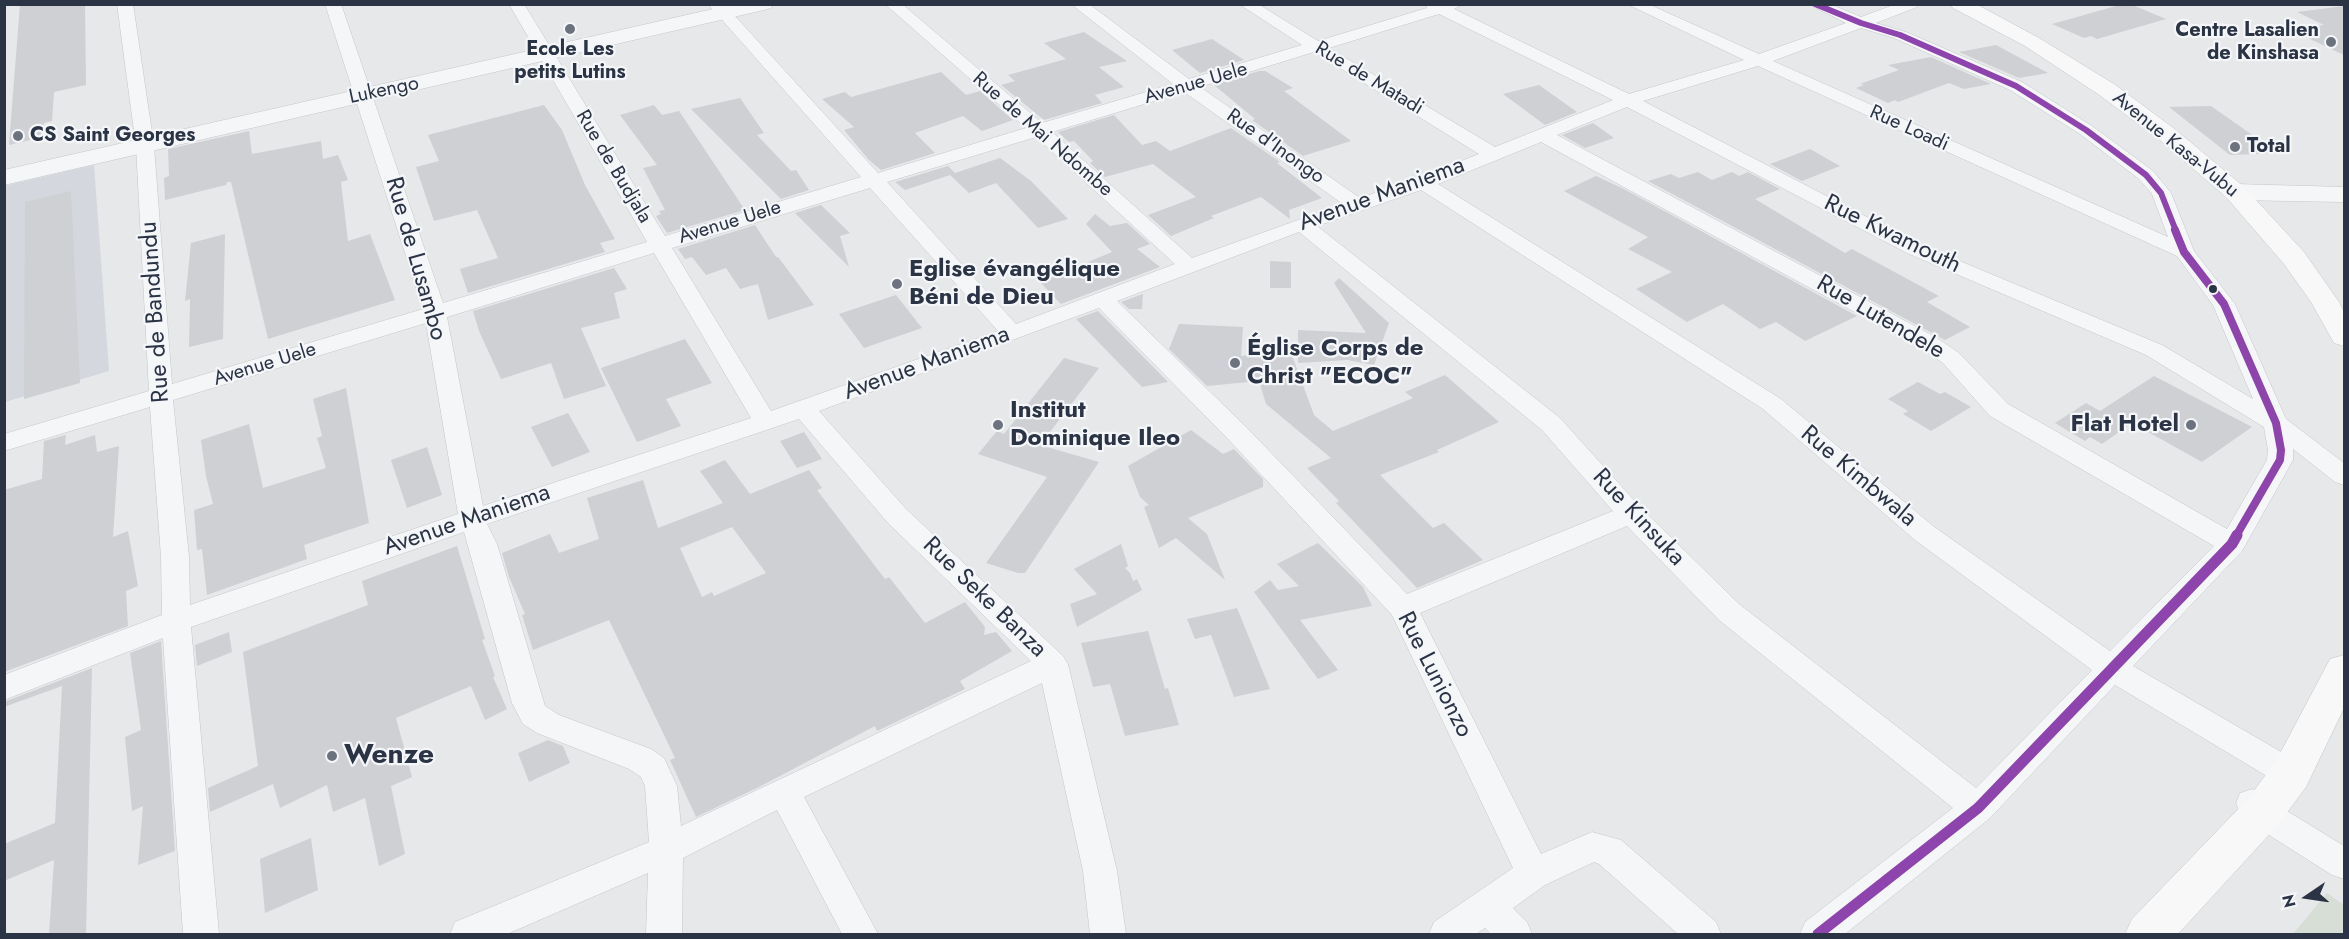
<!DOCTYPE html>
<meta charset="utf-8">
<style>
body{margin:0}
#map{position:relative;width:2349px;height:939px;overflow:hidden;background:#e6e8ea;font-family:Jost,sans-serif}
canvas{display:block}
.frame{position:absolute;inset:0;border:6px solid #2b3445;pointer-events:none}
.north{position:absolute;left:2277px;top:867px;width:60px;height:60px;-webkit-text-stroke:4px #f4f6f9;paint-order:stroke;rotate:257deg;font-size:16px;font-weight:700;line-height:24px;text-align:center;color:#2b3445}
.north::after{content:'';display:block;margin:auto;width:21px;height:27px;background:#2b3445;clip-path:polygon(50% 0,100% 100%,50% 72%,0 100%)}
</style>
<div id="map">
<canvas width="2349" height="939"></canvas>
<div class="frame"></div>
<div class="north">N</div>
</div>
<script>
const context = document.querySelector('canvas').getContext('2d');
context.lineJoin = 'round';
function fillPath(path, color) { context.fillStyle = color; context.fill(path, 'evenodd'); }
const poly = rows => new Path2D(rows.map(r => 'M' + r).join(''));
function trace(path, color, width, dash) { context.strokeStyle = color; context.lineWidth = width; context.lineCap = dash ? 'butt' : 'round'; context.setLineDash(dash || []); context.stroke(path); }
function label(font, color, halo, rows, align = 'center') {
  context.font = font + ' Jost,sans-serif'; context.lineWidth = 4.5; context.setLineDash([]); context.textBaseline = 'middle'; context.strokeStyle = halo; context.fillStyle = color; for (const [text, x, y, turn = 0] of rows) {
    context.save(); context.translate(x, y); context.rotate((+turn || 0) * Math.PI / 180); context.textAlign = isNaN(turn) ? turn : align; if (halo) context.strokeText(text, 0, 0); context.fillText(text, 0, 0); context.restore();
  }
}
fillPath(poly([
 [94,165,109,371,5,402,4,186]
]), '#d4d7dd');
fillPath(poly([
 [2327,893,2344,905,2344,934,2293,934]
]), '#d6ded6');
fillPath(poly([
 [20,4,85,4,86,85,54,92,52,121,44,123,43,137,9,145],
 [2123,4,2130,4,2166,19,2097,39,2091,36,2084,38,2052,24],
 [2344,6,2344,55,2291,30,2324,25,2297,12],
 [1084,32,1127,61,1099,67,1124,87,1095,95,1102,103,1044,120,1001,85,1015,81,1008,75,1066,59,1044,43],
 [1212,39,1244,60,1200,73,1172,50],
 [1996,45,2048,73,2019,78,1959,52],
 [1931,57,1991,84,1964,89,1949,83,1898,102,1895,100,1888,103,1856,88,1864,85,1860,84,1899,70,1888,65],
 [1259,71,1265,71,1293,88,1284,91,1351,141,1303,156,1252,120,1255,119,1214,85],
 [941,72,966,95,980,91,1013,120,982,131,963,116,915,133,935,153,881,170,869,160,844,130,854,127,822,99,845,92,851,97],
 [1539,85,1577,112,1545,125,1503,94],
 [740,98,764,133,757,135,791,171,796,170,809,190,781,199,691,109],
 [544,105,562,130,585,185,615,239,600,243,605,252,468,293,460,269,498,258,477,210,434,221,416,167,439,161,428,135],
 [654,105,662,115,679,111,745,210,667,233,656,216,661,214,659,211,665,210,643,168,657,165,620,115],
 [2211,106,2278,153,2230,155,2169,107],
 [1114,115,1142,145,1156,141,1170,151,1231,128,1280,162,1277,163,1322,198,1289,210,1290,219,1261,197,1211,216,1214,218,1171,236,1148,215,1196,197,1153,164,1105,177,1090,163,1093,161,1074,141,1069,142,1058,132],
 [1593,123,1614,138,1585,148,1562,135],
 [249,131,252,154,321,141,323,159,338,155,348,180,341,182,348,241,370,234,395,300,268,339,231,182,227,182,226,185,165,200,164,178,169,176,168,149],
 [1810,149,1840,166,1802,181,1770,164],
 [1000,158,1031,181,1068,219,1038,228,996,183,969,193,950,175,905,190,895,182,948,166,955,173],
 [1698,172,1712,180,1732,172,1739,176,1748,172,1780,189,1755,199,1845,253,1852,249,1939,296,1927,302,1970,327,1945,340,1648,181,1671,174,1679,178],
 [1596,176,1624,189,1857,316,1805,341,1776,322,1760,329,1723,304,1687,322,1636,289,1672,272,1628,249,1648,237,1564,191],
 [71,191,80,383,24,399,25,202],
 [821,205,850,233,840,236,849,267,795,213],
 [1095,214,1110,226,1127,223,1150,244,1137,249,1160,267,1061,304,1040,282,1112,252,1086,224],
 [755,225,776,257,778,257,814,305,768,320,758,284,740,289,726,268,706,275,692,257,685,259,678,249],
 [225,234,223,339,189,347,190,299,185,301,191,243],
 [1270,261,1291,262,1291,288,1270,288],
 [614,268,627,289,614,293,620,318,581,328,606,386,564,399,551,363,501,379,479,331,473,311],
 [1339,278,1389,323,1374,365,1347,360,1298,363,1298,330,1366,333,1334,283],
 [1143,294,1142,309,1129,309,1121,302],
 [896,295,922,328,864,348,839,314],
 [1098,311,1168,382,1142,387,1076,319],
 [1179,324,1243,327,1241,356,1290,350,1314,415,1333,431,1413,398,1405,392,1445,375,1499,422,1437,450,1439,452,1380,475,1433,528,1444,523,1483,560,1417,588,1336,503,1339,501,1307,468,1331,458,1266,404,1259,381,1207,386,1169,349],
 [685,339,712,383,666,399,681,426,637,442,601,368],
 [1064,358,1099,368,1040,445,1099,462,1025,573,1018,573,986,563,1047,477,978,454,997,431,1004,434],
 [2154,376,2252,427,2202,462,2132,423,2102,444,2090,437,2085,441,2055,423,2086,403,2100,411],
 [1918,382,1940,394,1945,392,1971,407,1931,431,1903,414,1908,411,1888,399],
 [346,388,369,523,304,545,307,559,207,595,202,549,197,550,194,510,213,504,206,476,201,440,249,424,263,488,326,468,317,438,322,436,313,399],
 [568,413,590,452,552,467,531,427],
 [1191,430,1223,454,1234,449,1263,479,1263,487,1188,518,1207,534,1225,580,1176,538,1159,548,1144,507,1149,505,1140,497,1128,466],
 [804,432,822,459,797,468,780,441],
 [66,435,65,445,95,435,97,452,119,446,113,537,128,531,138,586,126,591,128,626,4,672,4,490,42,479,44,441],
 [427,447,442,495,407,508,391,460],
 [725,460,750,494,809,470,822,488,817,490,885,579,889,577,925,623,965,602,985,627,984,635,996,632,1012,651,960,681,965,689,877,731,875,726,759,787,696,817,670,760,675,758,609,620,533,650,522,615,525,614,509,577,502,553,550,534,559,553,599,539,587,498,643,480,658,528,723,503,700,471],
 [732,527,766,573,714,596,712,592,702,597,680,548],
 [1318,543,1363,587,1372,606,1300,620,1338,670,1318,679,1254,592,1270,580,1278,590,1299,586,1277,564],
 [1121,544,1128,566,1125,568,1130,573,1133,581,1137,579,1142,590,1077,627,1070,604,1097,594,1074,569],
 [457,546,485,639,482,640,495,676,493,677,507,709,485,720,471,686,396,718,412,777,391,786,405,854,379,866,365,798,333,812,327,785,280,808,273,784,210,812,208,788,258,766,243,652,368,605,362,581],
 [1237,608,1270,689,1234,697,1211,635,1195,639,1187,619],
 [1148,631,1165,689,1168,688,1179,725,1125,736,1110,684,1093,687,1081,643],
 [229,632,232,652,197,666,195,645],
 [161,641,175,851,138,865,143,806,132,811,125,737,141,730,130,653],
 [92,668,86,934,49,934,54,860,4,881,4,844,55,823,62,686,4,707,4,702],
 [548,740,563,746,570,763,529,782,518,753],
 [311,838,318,890,265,913,260,859]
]), '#ced0d3');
const minor = poly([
 [117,4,133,4,154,146,172,384,423,309,325,4,341,4,443,303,647,242,509,4,524,4,665,236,861,177,708,4,724,4,878,173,1026,128,885,4,902,4,1042,123,1173,84,1071,4,1089,4,1189,79,1302,45,1239,4,1258,4,1318,41,1427,8,1426,4,1463,4,1454,9,1629,94,1744,60,1627,4,1648,4,1759,54,1846,23,1808,4,1830,4,1861,17,1896,4,1919,4,1917,7,1876,23,1906,32,2022,82,2092,126,2153,171,2171,193,2194,251,2235,304,2286,419,2344,463,2344,485,2335,482,2293,449,2293,460,2242,551,2133,666,2302,764,2307,774,2302,784,2291,788,2280,784,2115,685,1990,818,1845,934,1800,934,1805,922,1953,808,1719,620,1627,526,1420,613,1541,854,1592,832,1621,840,1716,922,1721,934,1678,934,1599,864,1594,862,1545,885,1513,908,1527,922,1532,934,1491,934,1485,928,1476,934,1429,934,1434,922,1513,868,1392,615,1230,441,1099,308,819,411,906,509,1063,656,1068,664,1117,871,1126,934,1090,934,1083,871,1042,683,804,797,878,934,842,934,777,810,683,858,682,934,646,934,648,873,507,934,450,934,455,922,649,842,645,786,641,777,629,769,537,733,523,724,512,703,464,532,191,627,219,934,183,934,163,638,4,700,4,675,162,615,161,557,150,407,4,451,4,434,149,391,136,146,117,4],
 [1439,14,1613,100,1495,147,1329,48,1439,14],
 [1861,28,1894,38,2010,90,2080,134,2139,179,2152,194,2168,237,1773,61,1861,28],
 [1314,52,1479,154,1416,179,1360,198,1200,87,1314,52],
 [1758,66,2177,256,2213,305,2253,399,2162,345,1921,245,1643,101,1758,66],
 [1184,92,1343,204,1192,258,1052,132,1184,92],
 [1627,107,1907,253,2146,355,2264,427,2268,450,2267,460,2227,529,2008,404,1959,353,1937,338,1557,135,1627,107],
 [1036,137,1175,264,1016,324,887,182,1036,137],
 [1541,142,1921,348,1943,363,1990,416,2214,546,2110,651,1933,526,1781,399,1438,184,1541,142],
 [870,188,998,331,771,411,672,248,870,188],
 [1421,190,1763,409,1915,540,2092,670,1976,788,1739,604,1640,507,1560,418,1317,226,1421,190],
 [1299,232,1542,430,1613,511,1407,594,1248,429,1117,301,1299,232],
 [654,253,751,418,483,506,447,317,654,253],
 [426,323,458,514,190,605,189,557,173,400,426,323],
 [799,419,888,523,1031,661,681,826,677,786,664,758,651,749,559,715,545,706,497,544,487,524,799,419],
 [2252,789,2264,793,2274,803,2344,846,2344,879,2332,875,2250,823,2240,813,2236,803,2240,793,2252,789]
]);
const tertiary = poly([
 [735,4,774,4,771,8,764,10,4,185,4,170,735,4],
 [2235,184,2344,187,2344,202,2235,200,2226,197,2222,192,2226,187,2235,184]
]);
const primary = poly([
 [1950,4,1976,4,2039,38,2114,84,2176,130,2244,187,2304,252,2339,302,2344,312,2344,346,2334,343,2311,302,2284,264,2226,197,2160,140,2098,94,2025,46,1953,8,1950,4],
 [2344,655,2344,708,2306,787,2277,826,2178,934,2125,934,2132,919,2247,800,2276,761,2330,659,2344,655]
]);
trace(minor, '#c4c6c8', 1);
trace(tertiary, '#c4c6c8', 1);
trace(primary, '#c2c5c8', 1);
fillPath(minor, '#f5f6f7');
fillPath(tertiary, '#f5f6f7');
fillPath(primary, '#f8f8f8');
trace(poly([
 [1815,4,1861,23,1900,35,2016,86,2086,130,2146,175,2161,193,2176,231]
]), '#8e44ad', 6);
trace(poly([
 [2175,230,2184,252,2224,304,2276,423,2281,450,2280,460,2236,536]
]), '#8e44ad', 8);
trace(poly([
 [1818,934,1978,808,2232,544,2237,535]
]), '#8e44ad', 11);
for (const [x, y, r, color] of [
 [570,29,6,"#6c737f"],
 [2331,42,6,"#6c737f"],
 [18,136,6,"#6c737f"],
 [2235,147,6,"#6c737f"],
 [897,284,6,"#6c737f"],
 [2213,289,5,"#2b3445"],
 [1235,363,6,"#6c737f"],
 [998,425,6,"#6c737f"],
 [2191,425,6,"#6c737f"],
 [332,756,6,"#6c737f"]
]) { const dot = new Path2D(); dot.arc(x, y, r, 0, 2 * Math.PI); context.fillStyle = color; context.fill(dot); trace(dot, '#f4f6f9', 2); }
label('bold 20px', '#2b3445', '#f4f6f9', [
 ["Centre Lasalien",2319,31,"right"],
 ["de Kinshasa",2319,54,"right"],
 ["Ecole Les",570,50,"center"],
 ["petits Lutins",570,73,"center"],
 ["CS Saint Georges",30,136],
 ["Total",2247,147]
], 'left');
label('20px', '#2b3445', '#f4f6f9', [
 ["Rue de Matadi",1369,79,31],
 ["Avenue Uele",1196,84,-16],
 ["Lukengo",384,91,-12],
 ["Rue Loadi",1909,129,24],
 ["Rue de Mai Ndombe",1042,135,41],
 ["Avenue Kasa-Vubu",2175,145,39],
 ["Rue d'Inongo",1275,147,35],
 ["Rue de Budjala",613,167,59],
 ["Avenue Uele",730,223,-17],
 ["Avenue Uele",265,365,-17]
]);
label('24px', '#2b3445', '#f4f6f9', [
 ["Avenue Maniema",1382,195,-20],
 ["Rue Kwamouth",1892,235,26],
 ["Rue de Lusambo",415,259,74],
 ["Rue de Bandundu",156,312,-94],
 ["Rue Lutendele",1880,318,30],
 ["Avenue Maniema",927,364,-20],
 ["Rue Kimbwala",1858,477,40],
 ["Rue Kinsuka",1638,518,47],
 ["Avenue Maniema",467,521,-19],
 ["Rue Seke Banza",984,598,44],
 ["Rue Lunionzo",1434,675,63]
]);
label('bold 24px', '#2b3445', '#f4f6f9', [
 ["Eglise évangélique",909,270],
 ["Béni de Dieu",909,298],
 ["Église Corps de",1247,349],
 ["Christ \"ECOC\"",1247,377],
 ["Institut",1010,411],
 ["Dominique Ileo",1010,439],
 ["Flat Hotel",2179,425,"right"]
], 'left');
label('bold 28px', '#2b3445', '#f4f6f9', [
 ["Wenze",344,756]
], 'left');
</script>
